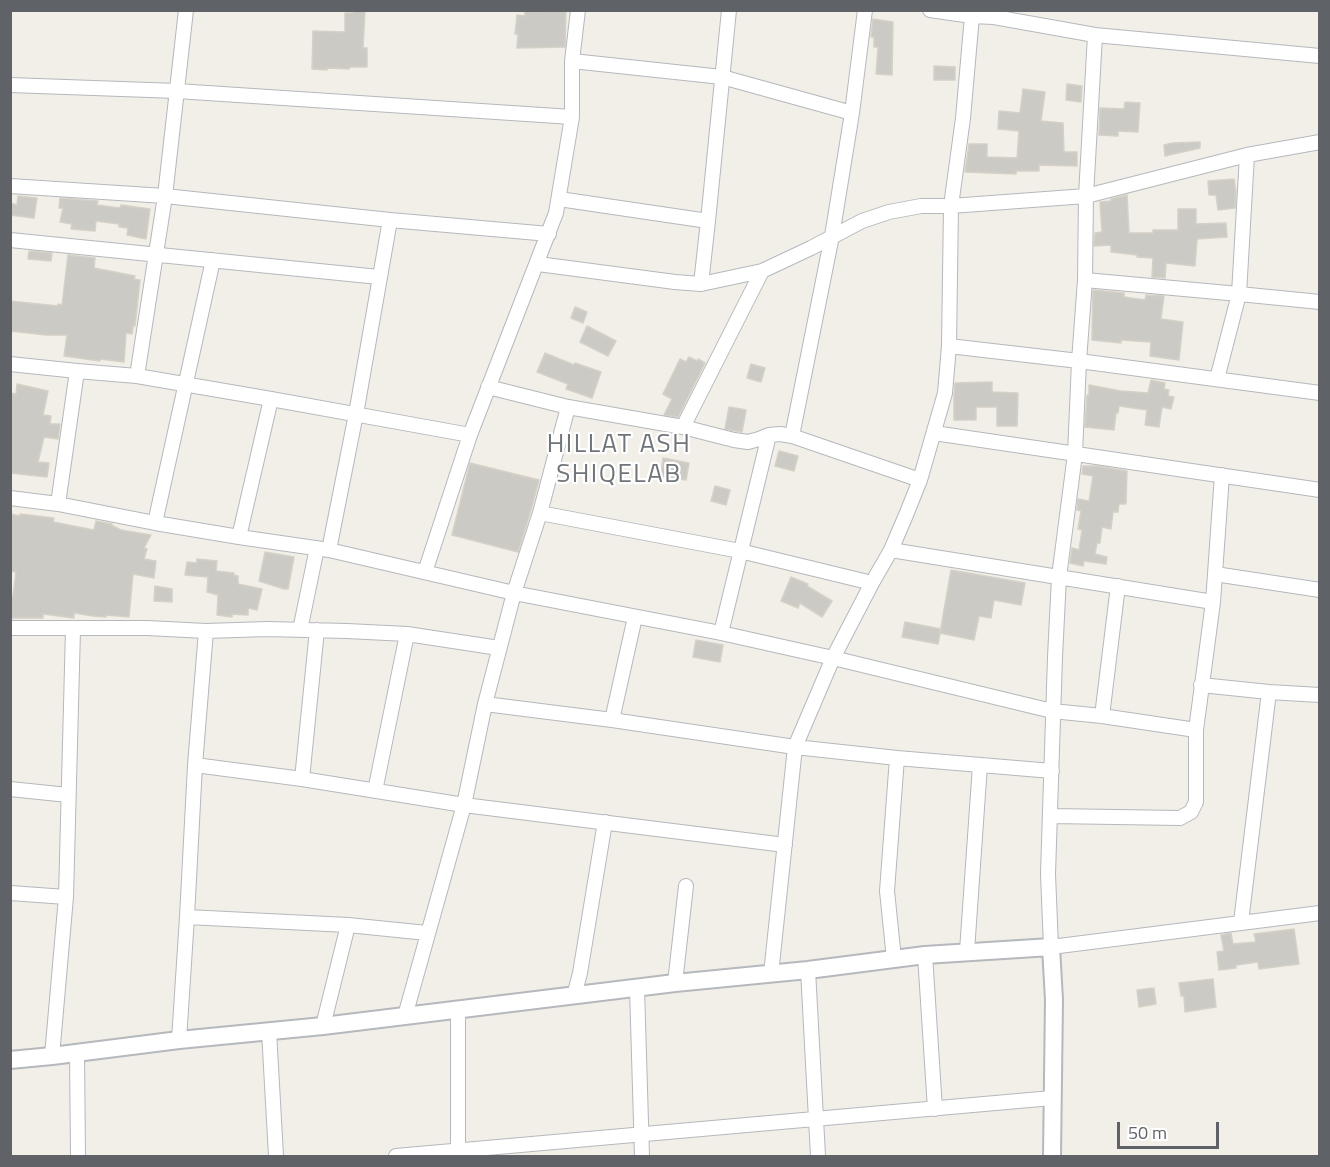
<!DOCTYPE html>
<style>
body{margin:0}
#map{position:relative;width:1330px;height:1167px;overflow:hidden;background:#f1efe8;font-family:"Titillium Web",sans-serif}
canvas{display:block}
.frame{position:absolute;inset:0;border:12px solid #5f6368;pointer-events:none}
.scale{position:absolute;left:1117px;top:1122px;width:102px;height:27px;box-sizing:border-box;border:3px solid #5f6368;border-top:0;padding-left:8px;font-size:18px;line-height:21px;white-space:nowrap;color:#5f6368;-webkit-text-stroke:4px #fff;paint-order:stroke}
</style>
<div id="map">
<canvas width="1330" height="1167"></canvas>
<div class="frame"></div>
<div class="scale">50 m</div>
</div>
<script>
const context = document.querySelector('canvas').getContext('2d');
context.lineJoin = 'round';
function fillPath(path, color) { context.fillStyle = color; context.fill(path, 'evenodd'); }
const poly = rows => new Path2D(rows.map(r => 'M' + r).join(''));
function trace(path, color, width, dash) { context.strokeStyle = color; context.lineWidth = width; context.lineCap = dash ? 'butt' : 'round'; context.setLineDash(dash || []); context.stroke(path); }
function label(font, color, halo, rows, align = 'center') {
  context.font = font + ' "Titillium Web",sans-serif'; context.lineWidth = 4.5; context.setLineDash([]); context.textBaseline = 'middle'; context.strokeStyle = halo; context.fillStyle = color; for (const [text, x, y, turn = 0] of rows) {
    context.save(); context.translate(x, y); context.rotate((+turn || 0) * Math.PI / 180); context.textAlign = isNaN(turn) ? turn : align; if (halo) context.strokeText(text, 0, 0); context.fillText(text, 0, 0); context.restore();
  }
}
const building = poly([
 [353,10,365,10,363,48,367,48,367,67,350,67,349,69,327,68,327,70,312,69,313,31,345,32,345,13,353,13,353,10],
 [540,10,566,10,565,47,517,48,518,34,515,34,517,15,525,16,525,11,540,12,540,10],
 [873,19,893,22,892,75,876,74,878,47,874,47,874,37,871,37,873,19],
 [934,66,955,67,955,80,934,80,934,66],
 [1067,84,1082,86,1081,102,1066,100,1067,84],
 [1023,89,1045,92,1041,121,1063,123,1064,152,1077,152,1077,166,1039,165,1039,171,1016,171,1016,174,965,172,969,144,987,144,987,157,1017,158,1019,131,998,129,999,111,1020,113,1023,89],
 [1125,102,1140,103,1138,132,1118,131,1118,136,1099,135,1100,108,1124,109,1125,102],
 [1200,142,1200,148,1165,156,1164,145,1173,143,1200,142],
 [1234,179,1236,192,1235,208,1218,210,1216,195,1209,195,1208,181,1234,179],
 [1127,195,1129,233,1153,233,1153,230,1178,230,1178,209,1196,209,1196,224,1226,223,1227,237,1197,239,1195,266,1166,263,1165,278,1152,277,1153,258,1137,257,1137,255,1111,252,1111,245,1094,246,1095,233,1102,232,1100,202,1111,201,1111,199,1127,195],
 [18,196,37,198,34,218,10,215,10,203,17,205,18,196],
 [60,198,98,201,97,205,120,208,121,205,150,209,146,239,127,235,128,228,119,227,119,224,96,221,95,231,71,229,72,224,60,222,63,208,59,208,60,198],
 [29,251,52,253,51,261,28,259,29,251],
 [68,255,95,258,94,268,135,276,134,279,140,280,135,326,133,326,132,334,126,333,124,362,100,359,100,361,64,356,67,335,46,335,10,331,10,301,58,306,58,304,62,305,68,255],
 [1093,290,1124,293,1124,297,1145,300,1146,295,1164,296,1161,319,1183,322,1179,360,1150,356,1151,342,1121,340,1121,343,1092,340,1093,290],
 [575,307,587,312,583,323,571,318,575,307],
 [587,326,616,341,608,356,580,342,587,326],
 [545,353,574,365,575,363,601,372,592,398,566,389,568,384,537,372,545,353],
 [689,357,697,361,698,359,705,363,678,417,664,415,672,399,663,394,680,359,686,362,689,357],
 [751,364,765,368,761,382,747,378,751,364],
 [1151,380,1165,383,1164,389,1169,390,1168,396,1174,397,1171,409,1162,407,1159,427,1145,425,1147,410,1119,406,1118,413,1116,413,1114,430,1085,427,1087,395,1089,395,1089,385,1121,391,1148,393,1151,380],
 [992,382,992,392,1018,393,1017,426,997,426,997,407,976,407,976,420,954,420,954,396,955,383,992,382],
 [17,384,48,391,43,415,51,416,50,424,60,424,58,439,44,437,38,462,49,463,47,477,10,473,10,393,16,394,17,384],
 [729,407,746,410,742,432,725,429,729,407],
 [779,451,798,456,794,471,775,466,779,451],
 [663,458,689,463,686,480,661,476,663,458],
 [470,463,539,480,531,510,518,552,452,535,470,463],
 [1083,466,1097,466,1127,471,1126,504,1119,504,1118,512,1113,512,1111,529,1102,527,1100,543,1097,543,1095,554,1107,557,1106,564,1084,561,1083,566,1070,563,1072,548,1079,550,1082,530,1078,529,1081,511,1077,510,1078,499,1089,501,1093,476,1082,474,1083,466],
 [715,486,730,490,726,505,711,501,715,486],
 [10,514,20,516,20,514,54,518,53,522,94,530,96,521,112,524,111,525,121,530,151,535,144,548,147,549,144,559,156,561,154,578,133,574,129,617,106,615,106,617,93,616,74,613,74,618,43,614,43,618,10,618,10,595,13,596,16,572,10,571,10,514],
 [265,552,294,557,288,589,284,589,259,581,265,552],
 [197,559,217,561,216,571,234,573,234,575,238,576,238,584,262,589,257,610,248,608,248,615,232,614,232,617,217,615,218,595,207,592,208,577,185,575,187,562,197,563,197,559],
 [951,570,1025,583,1021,605,994,600,991,618,979,616,974,640,940,633,951,570],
 [791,577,808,584,807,586,832,601,822,617,800,603,798,608,781,601,791,577],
 [155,586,172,589,172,602,154,601,155,586],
 [905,622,941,629,938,644,902,637,905,622],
 [696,640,723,645,720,662,693,657,696,640],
 [1294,929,1299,964,1259,969,1258,962,1236,965,1236,968,1219,970,1217,952,1224,951,1221,935,1231,933,1233,944,1256,942,1254,934,1294,929],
 [1213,979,1216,1007,1185,1012,1184,996,1181,996,1179,983,1213,979],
 [1154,988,1156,1004,1139,1007,1137,990,1154,988]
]);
fillPath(building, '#cccac5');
trace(building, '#d6d1c6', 1.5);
const minor = poly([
 [930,10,972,16,994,17,1095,35,1320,56],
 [1095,35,1086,196,1085,280,1079,361,1075,454,1059,577,1055,657,1048,874,1051,947,1320,913],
 [572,61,722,77,852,113],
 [10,85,177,91,572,117],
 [10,186,165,196,390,220,549,234],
 [559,199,708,221],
 [10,240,379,277],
 [538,264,675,282,701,284,762,271,811,248,862,221,889,212,921,206,951,206,1086,196,1247,155,1320,142],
 [1085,280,1239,294,1320,302],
 [701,284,708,221,729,10],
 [949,346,1079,361,1320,393],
 [10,364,77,371,137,376,271,399,470,435],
 [137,376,165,196,186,10],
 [1217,379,1239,294,1247,155],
 [488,387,568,407,683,427,734,440,748,442,759,439,769,435,780,434,792,436,920,480],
 [683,427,762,271],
 [934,433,1320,490],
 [792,436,832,236,852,113,865,10],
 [10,498,58,504,155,523,239,537,329,550,514,593,721,633,833,658,1052,711,1102,716,1196,730],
 [58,504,77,371],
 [540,513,740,551,872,583],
 [155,523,213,260],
 [239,537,271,399],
 [329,550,356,414,390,220],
 [891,550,1213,602],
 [425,572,470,435,556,213,572,117,572,61,578,10],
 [1215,574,1320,590],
 [10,628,147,628,206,631,267,629,347,631,407,634,499,648],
 [300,630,317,548],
 [721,633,769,435],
 [1201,685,1269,692,1320,695],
 [485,704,612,720,795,747,897,758,1052,771],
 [1102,716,1118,586],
 [612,720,635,617],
 [195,765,302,779,464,805,785,845],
 [302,779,317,630],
 [10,789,68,795],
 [375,791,407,634],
 [1051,816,1180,818,1191,812,1196,802,1196,730,1213,602,1222,475],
 [10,893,66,897],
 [187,917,348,925,427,933],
 [1241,922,1269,692],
 [967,951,980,765],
 [925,955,935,1109],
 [894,959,887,891,897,758],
 [808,970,818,1156],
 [771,974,795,747,833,658,872,583,891,550,906,515,920,480,945,393,949,346,951,206,963,118,972,16],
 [675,983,686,886],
 [637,988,642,1156],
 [574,996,580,973,605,822],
 [458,1009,458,1156],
 [405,1016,464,805,485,704,514,593,540,513,568,407],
 [323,1026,348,925],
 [269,1031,276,1156],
 [179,1040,187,917,195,765,206,631],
 [77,1053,78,1156],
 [52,1056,66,897,73,629],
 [396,1156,1052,1098]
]);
const tertiary = poly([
 [10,1060,52,1056,179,1040,323,1026,675,983,808,970,925,955,1051,947,1054,1000,1052,1156]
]);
trace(minor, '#b5b8bc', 16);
trace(tertiary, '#b5b8bc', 20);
trace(minor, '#fff', 14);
trace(tertiary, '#fff', 16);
context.letterSpacing = '1.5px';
label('26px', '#70757a', '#fff', [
 ["HILLAT ASH",619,446],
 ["SHIQELAB",619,476]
]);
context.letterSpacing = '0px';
</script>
